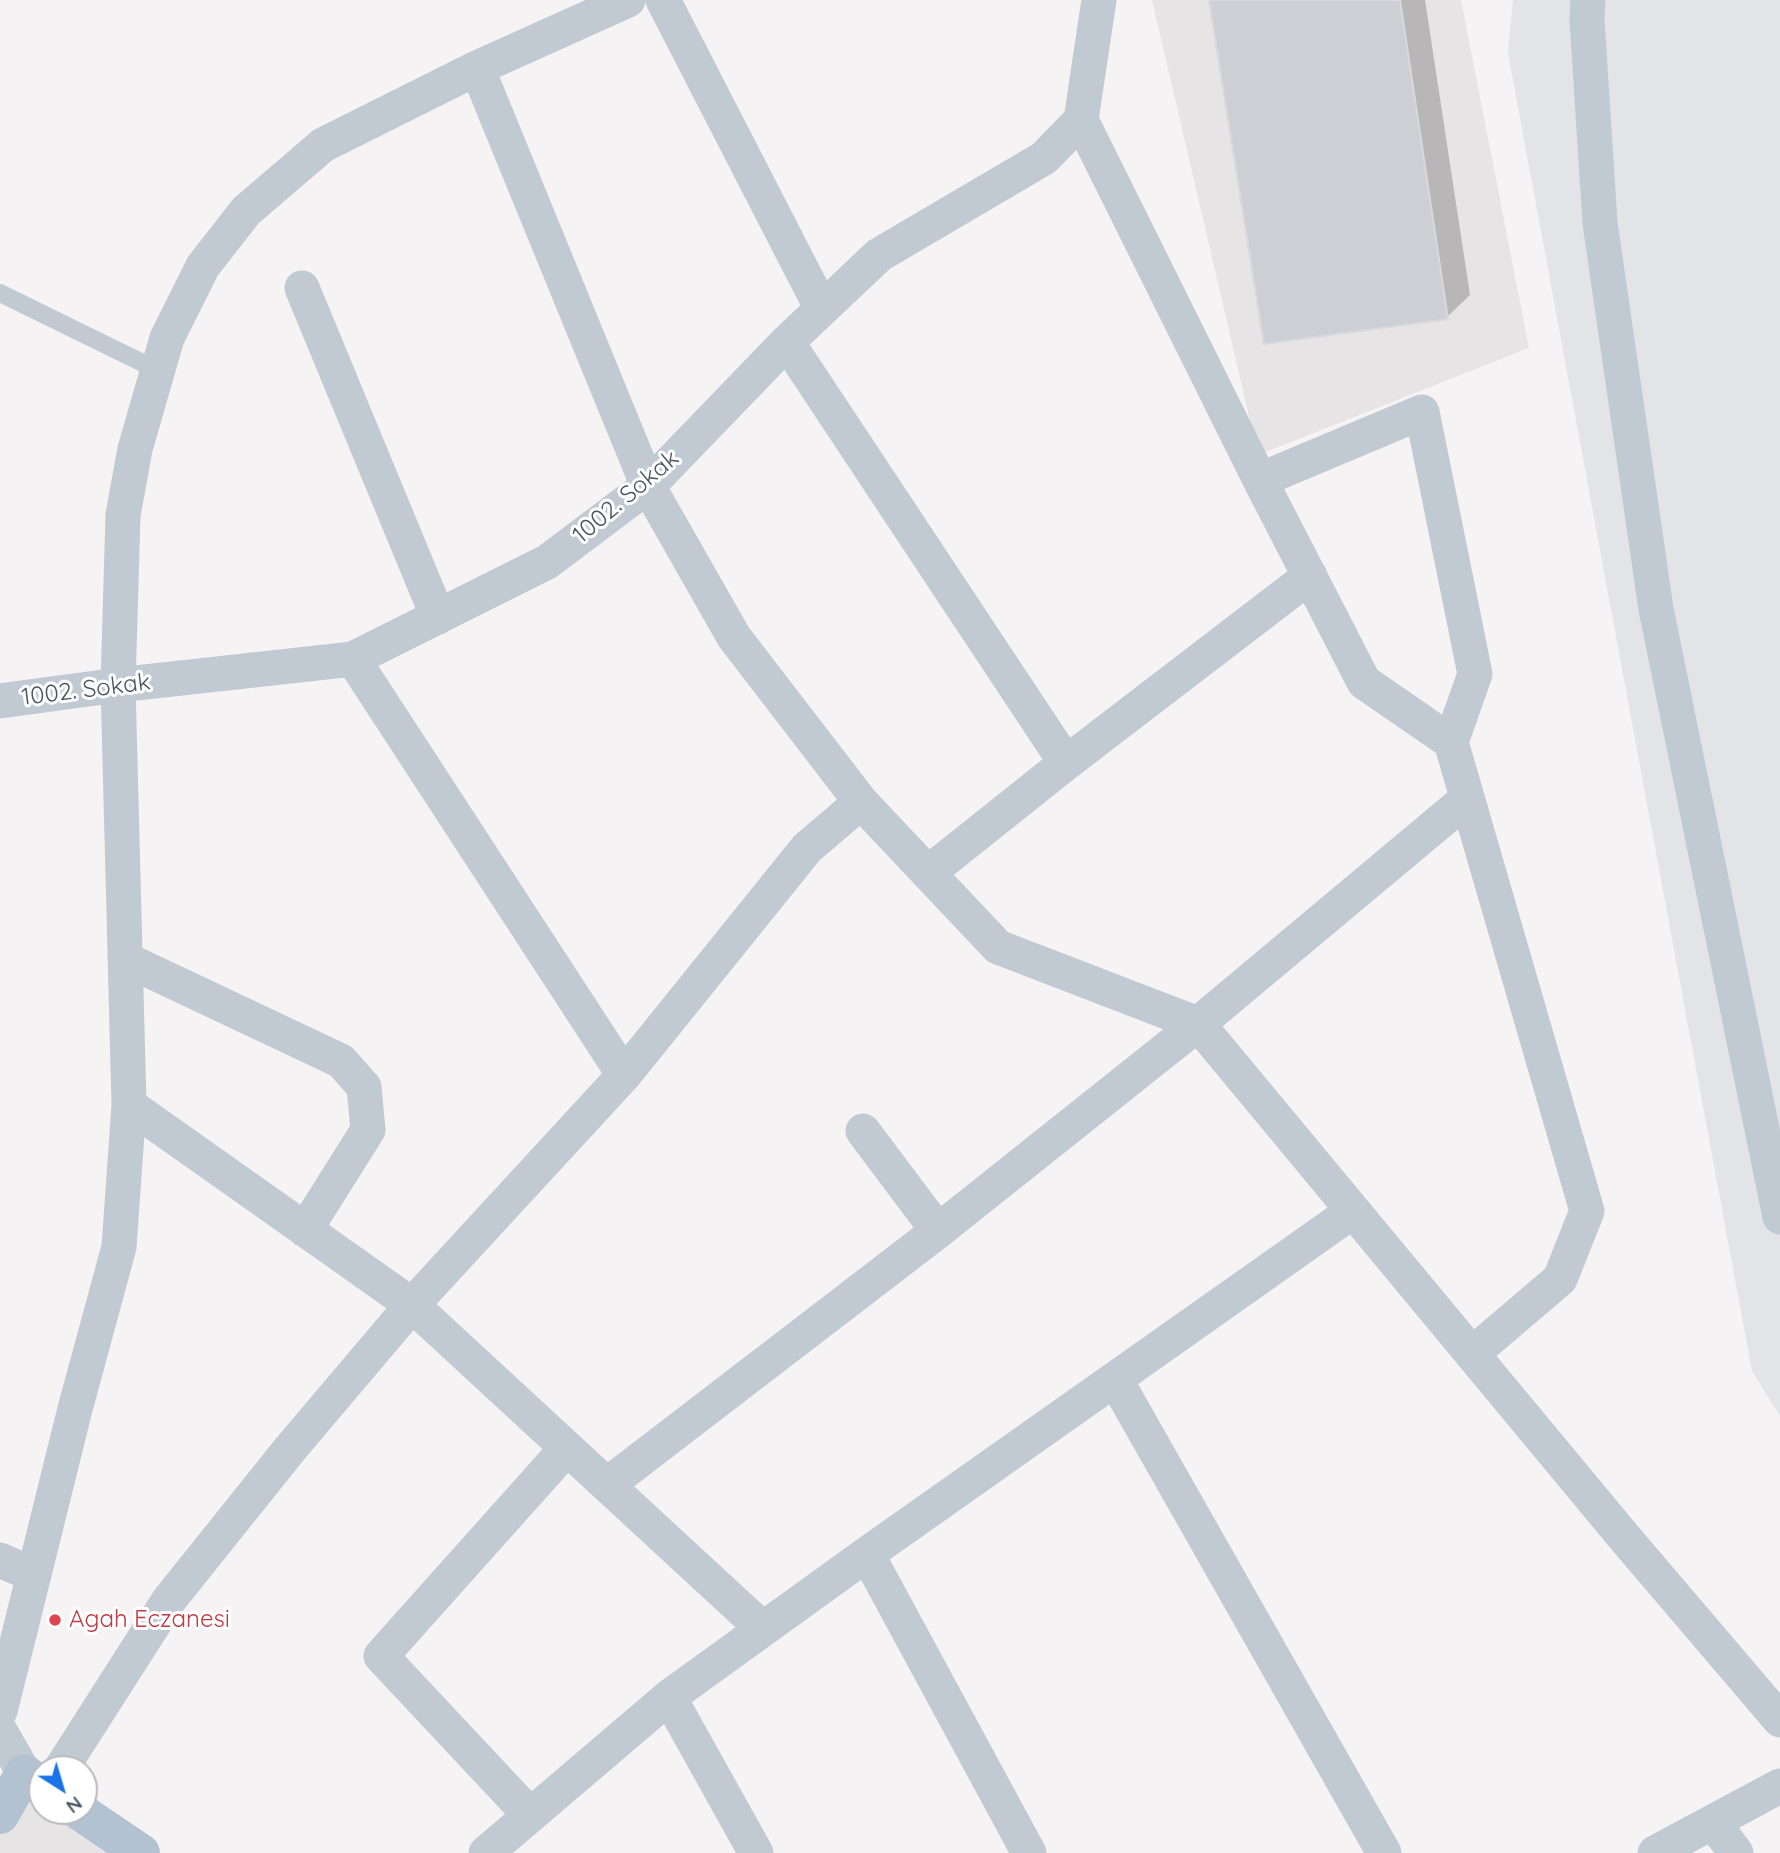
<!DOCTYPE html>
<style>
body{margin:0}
#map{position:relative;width:1780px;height:1853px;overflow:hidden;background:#f5f3f3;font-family:Quicksand,sans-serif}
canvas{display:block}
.north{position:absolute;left:28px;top:1755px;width:70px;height:70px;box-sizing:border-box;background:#fff;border:2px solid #b7bbc0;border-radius:50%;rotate:143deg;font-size:19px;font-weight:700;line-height:28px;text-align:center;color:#4a5661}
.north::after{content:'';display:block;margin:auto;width:24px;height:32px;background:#1a73e8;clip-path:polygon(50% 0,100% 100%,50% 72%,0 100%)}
</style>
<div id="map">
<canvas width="1780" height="1853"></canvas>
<div class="north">N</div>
</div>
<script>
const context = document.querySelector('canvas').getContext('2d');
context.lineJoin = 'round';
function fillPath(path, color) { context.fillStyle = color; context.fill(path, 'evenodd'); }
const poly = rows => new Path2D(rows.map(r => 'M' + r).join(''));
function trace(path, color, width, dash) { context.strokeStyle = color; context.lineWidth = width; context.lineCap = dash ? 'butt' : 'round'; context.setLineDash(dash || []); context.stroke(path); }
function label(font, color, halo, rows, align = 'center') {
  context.font = font + ' Quicksand,sans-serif'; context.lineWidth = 6; context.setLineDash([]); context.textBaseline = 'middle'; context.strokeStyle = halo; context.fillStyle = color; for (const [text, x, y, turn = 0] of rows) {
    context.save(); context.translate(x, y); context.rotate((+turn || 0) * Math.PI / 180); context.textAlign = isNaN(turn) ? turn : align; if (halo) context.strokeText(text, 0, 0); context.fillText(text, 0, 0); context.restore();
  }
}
fillPath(poly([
 [1152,0,1461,0,1529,348,1258,455],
 [42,1784,42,1811,84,1811,153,1853,0,1853,0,1814]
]), '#e6e4e5');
fillPath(poly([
 [1513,0,1780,0,1780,1416,1752,1371,1508,53]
]), '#e2e4e7');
fillPath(poly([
 [1211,0,1425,0,1470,295,1447,317]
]), '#0003');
const building = poly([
 [1209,0,1400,0,1448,319,1264,344,1209,0]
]);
fillPath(building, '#cdcfd5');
trace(building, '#d7d9de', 2);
trace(poly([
 [0,293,157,370]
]), '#c1cad2', 18);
trace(poly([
 [663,0,822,309],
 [1588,0,1587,20,1600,223,1656,609,1780,1217],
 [477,68,648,486,734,637,861,802,998,947,1198,1024,1624,1537,1780,1720],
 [1081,120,1260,480,1364,682,1451,742],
 [302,288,438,617],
 [787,342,1066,763],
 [1260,480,1422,412,1475,674,1451,742,1587,1211,1560,1279,1472,1354],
 [353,659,624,1075],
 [0,701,118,685,353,659,547,562,648,486,787,342,879,255,1044,158,1081,120,1099,0],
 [928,873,1066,763,1310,576],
 [125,959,341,1061,364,1087,368,1130,305,1230],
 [129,1105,412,1305,763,1629],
 [938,1231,1198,1024,1467,799],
 [1115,1379,1384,1853],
 [607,1485,938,1231,863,1131],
 [867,1554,1029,1853],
 [0,1560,34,1575],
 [669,1697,756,1853],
 [0,1711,75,1409,119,1247,129,1105,118,685,123,515,135,449,167,338,203,266,246,211,323,145,477,68,628,0],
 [0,1731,24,1773],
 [61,1769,169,1600,290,1449,412,1305,624,1075,807,848,861,802],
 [530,1815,381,1656,567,1448],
 [1713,1822,1736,1853],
 [486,1853,669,1697,867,1554,1353,1211],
 [1655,1853,1780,1786]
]), '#c1cad2', 35);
trace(poly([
 [79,1811,141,1853],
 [0,1815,24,1773,42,1786]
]), '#b3c2d1', 38);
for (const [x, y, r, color] of [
 [55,1620,7,"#e0444e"]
]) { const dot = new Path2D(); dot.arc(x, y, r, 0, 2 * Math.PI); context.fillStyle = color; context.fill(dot); trace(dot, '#fff', 2.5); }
label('24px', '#4a5661', '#fff', [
 ["1002. Sokak",626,497,-40],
 ["1002. Sokak",86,690,-7]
]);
label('24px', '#be3a42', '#fff', [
 ["Agah Eczanesi",69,1620]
], 'left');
</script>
